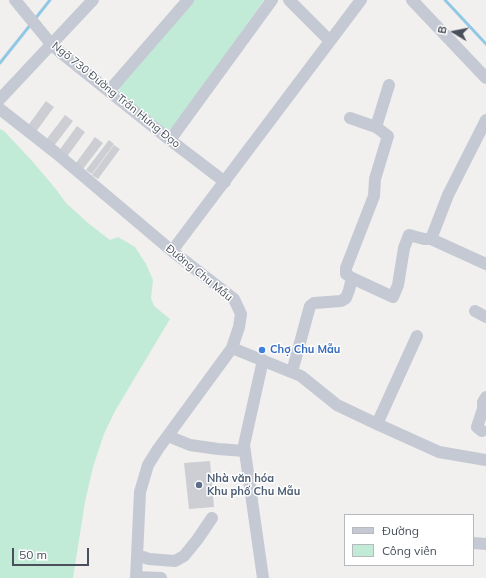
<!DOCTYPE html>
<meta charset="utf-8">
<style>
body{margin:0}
#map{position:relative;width:486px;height:578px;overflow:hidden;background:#f1f0ef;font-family:Mulish,sans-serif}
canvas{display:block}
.legend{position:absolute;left:344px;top:514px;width:130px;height:52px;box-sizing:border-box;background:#fff;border:1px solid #b6b9bd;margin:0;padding:5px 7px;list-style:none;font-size:12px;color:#49505b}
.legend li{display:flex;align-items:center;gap:8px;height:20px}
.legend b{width:20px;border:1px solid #b6b9bd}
.north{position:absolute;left:434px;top:12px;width:40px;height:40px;-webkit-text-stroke:3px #fff;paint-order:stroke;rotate:280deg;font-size:11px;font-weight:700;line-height:16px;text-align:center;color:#49505b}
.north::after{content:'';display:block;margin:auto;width:14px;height:18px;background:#49505b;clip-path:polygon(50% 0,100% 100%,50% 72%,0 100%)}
.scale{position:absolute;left:12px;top:548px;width:77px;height:18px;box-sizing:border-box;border:2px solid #49505b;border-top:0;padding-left:5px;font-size:12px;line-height:14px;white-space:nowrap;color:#49505b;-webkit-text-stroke:3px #fff;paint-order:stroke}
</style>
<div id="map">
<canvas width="486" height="578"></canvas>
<ul class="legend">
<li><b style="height:5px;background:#c4c9d3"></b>Đường</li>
<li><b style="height:11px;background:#c2ebd7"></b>Công viên</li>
</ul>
<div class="north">B</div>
<div class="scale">50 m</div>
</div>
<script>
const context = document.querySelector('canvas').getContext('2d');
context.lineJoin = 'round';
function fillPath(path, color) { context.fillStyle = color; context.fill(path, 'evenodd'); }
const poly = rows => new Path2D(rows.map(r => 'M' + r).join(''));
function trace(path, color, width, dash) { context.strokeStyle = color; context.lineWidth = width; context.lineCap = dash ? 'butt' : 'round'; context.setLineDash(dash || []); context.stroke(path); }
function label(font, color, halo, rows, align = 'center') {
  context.font = font + ' Mulish,sans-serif'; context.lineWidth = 3; context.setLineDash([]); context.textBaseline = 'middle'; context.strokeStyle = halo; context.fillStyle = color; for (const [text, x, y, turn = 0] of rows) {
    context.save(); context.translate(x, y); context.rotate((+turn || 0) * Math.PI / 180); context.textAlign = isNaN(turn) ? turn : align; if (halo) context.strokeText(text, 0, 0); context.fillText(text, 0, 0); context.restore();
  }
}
fillPath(poly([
 [193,0,264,0,177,124,173,128,168,130,163,129,120,97,119,87],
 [0,129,4,131,33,162,55,188,66,203,88,223,110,240,118,237,135,247,146,264,153,280,151,298,154,306,170,319,115,411,104,434,93,467,85,502,73,578,0,578]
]), '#c2ebd7');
trace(poly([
 [445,0,486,44],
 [35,19,50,0],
 [0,63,31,24]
]), '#93c8e4', 3);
fillPath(poly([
 [46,101,54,107,35,133,27,127],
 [65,115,73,121,54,146,46,140],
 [77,126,85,132,66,158,58,152],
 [95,137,103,143,83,169,76,163],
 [109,140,114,144,92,174,86,170],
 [114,145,120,149,98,179,92,175],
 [210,461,214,507,189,509,184,463]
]), '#ccced3');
trace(poly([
 [15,0,52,45,60,52,170,140,225,182],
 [289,0,330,41],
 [412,0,486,78],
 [109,91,188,0],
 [0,99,93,0],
 [0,109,56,153,172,251,234,299,241,314,239,327,232,348,158,449,148,465,140,492,136,578],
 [350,118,376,127],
 [486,120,448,195,431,239,486,264],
 [170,140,272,0],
 [172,251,361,0],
 [352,278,393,297,398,285,404,248,409,235,424,239,431,239],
 [475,311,486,317],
 [232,348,301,376,337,405,377,424,439,452,486,460],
 [263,360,244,445,263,578],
 [292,372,310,306,314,303,341,301,346,298,349,290,352,278,346,274,346,268,374,196,375,179,388,136,376,127,389,85],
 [377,424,417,336],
 [482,431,477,427,483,409,483,402,486,397],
 [168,436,190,445,218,449,245,451],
 [473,543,486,544],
 [137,555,149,559,175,561,184,556,197,540,212,518],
 [136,577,161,578]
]), '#c4c9d3', 12);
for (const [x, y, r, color] of [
 [262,350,4,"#3f7fe0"],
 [199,485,4,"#5c6f8a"]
]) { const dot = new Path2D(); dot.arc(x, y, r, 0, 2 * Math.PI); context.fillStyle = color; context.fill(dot); trace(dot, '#fff', 1.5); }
label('11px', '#49505b', '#fff', [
 ["Ngõ 730 Đường Trần Hưng Đạo",116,95,39],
 ["Đường Chu Mẫu",199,273,39]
]);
label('bold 11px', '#366cbe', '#fff', [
 ["Chợ Chu Mẫu",270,350]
], 'left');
label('bold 11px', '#4e5e75', '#fff', [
 ["Nhà văn hóa",207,479],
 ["Khu phố Chu Mẫu",207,492]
], 'left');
</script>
